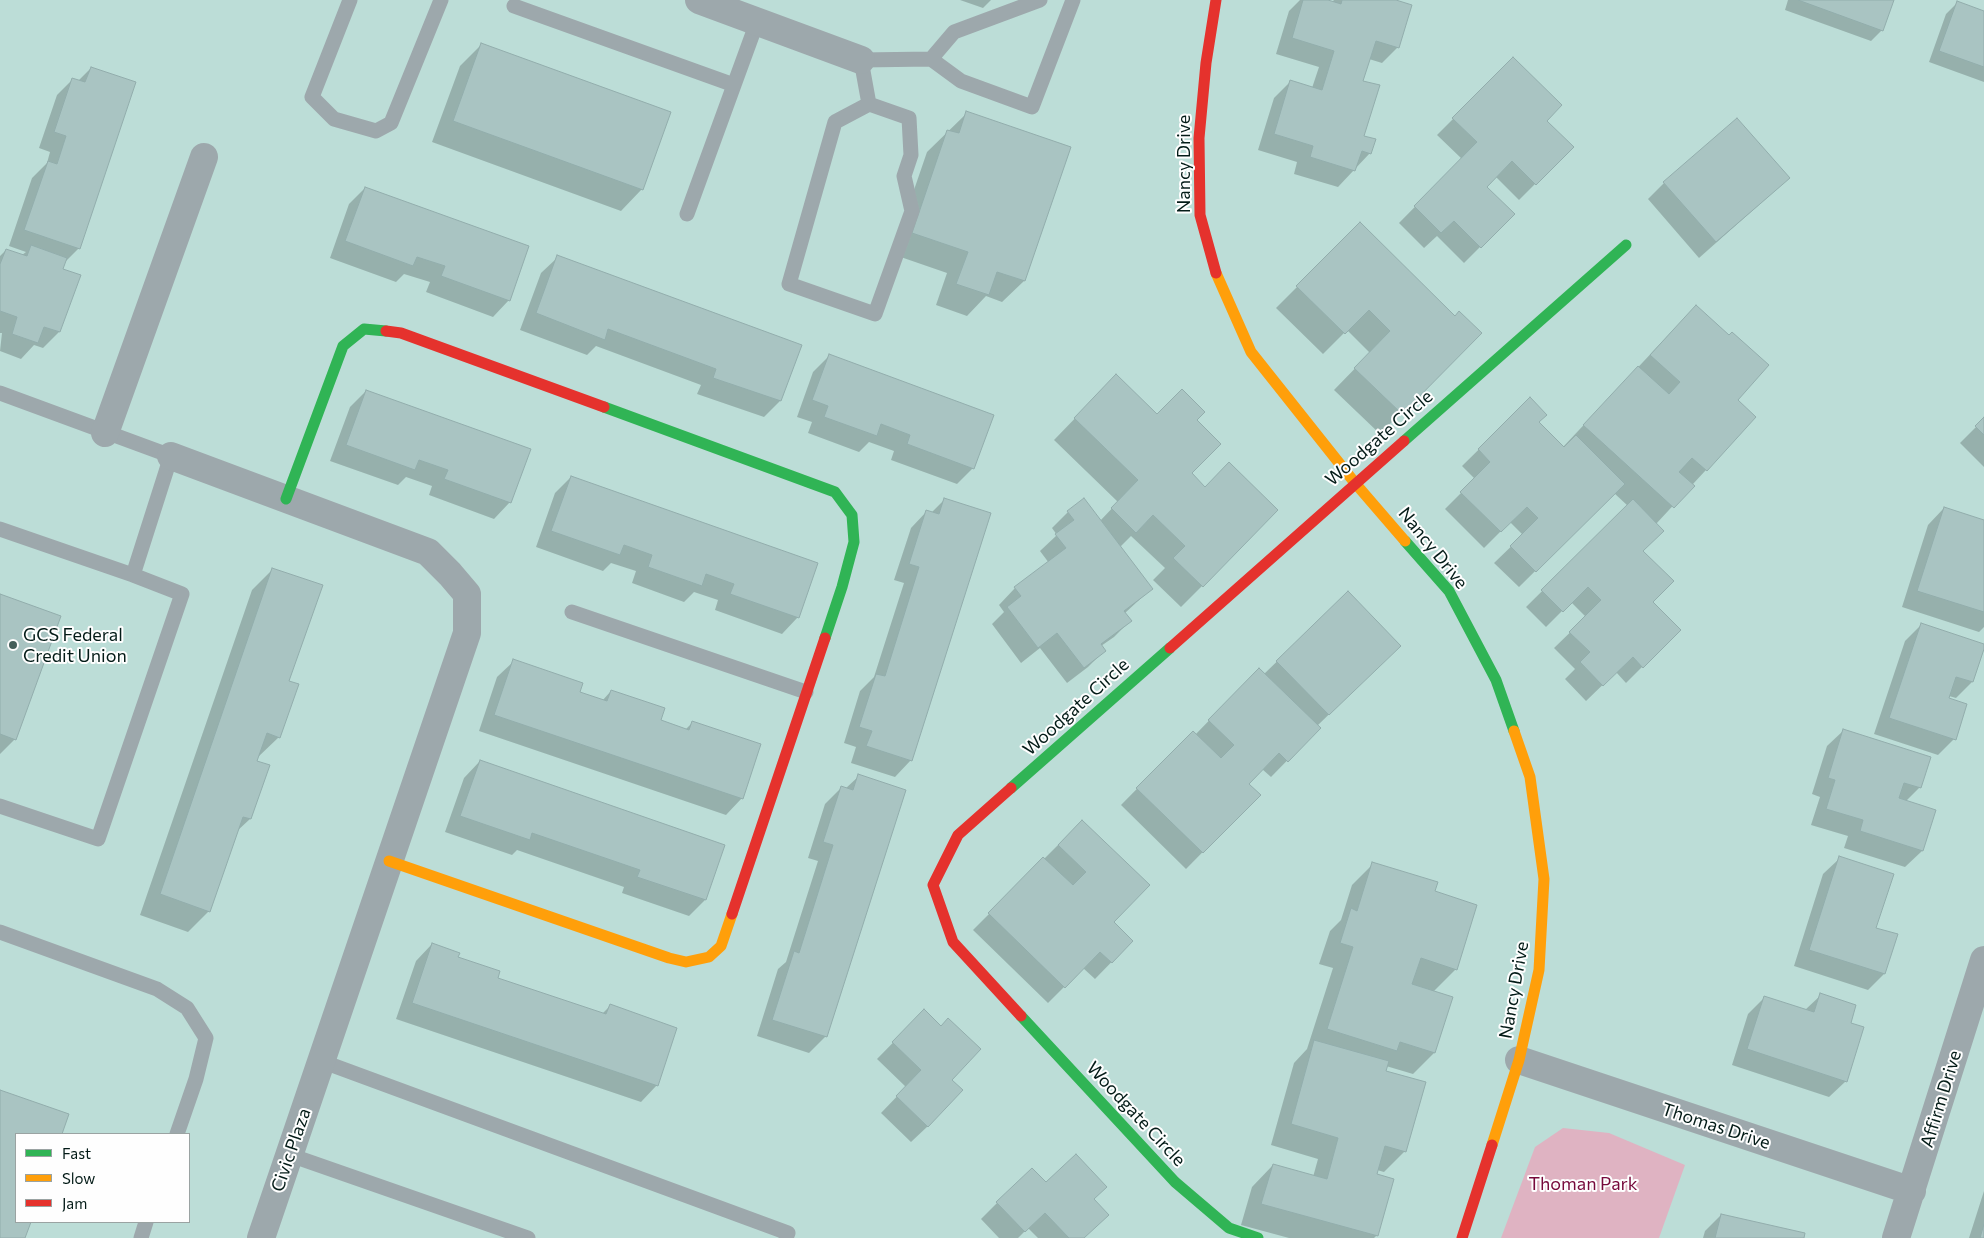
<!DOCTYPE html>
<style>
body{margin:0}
#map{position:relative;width:1984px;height:1238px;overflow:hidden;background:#bcddd7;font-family:Commissioner,sans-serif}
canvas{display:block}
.legend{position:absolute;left:15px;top:1133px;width:175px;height:90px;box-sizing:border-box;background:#fefefe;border:1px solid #9aa3a2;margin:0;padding:6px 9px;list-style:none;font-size:15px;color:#031b17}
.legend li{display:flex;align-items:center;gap:10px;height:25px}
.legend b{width:25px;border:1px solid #9aa3a2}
</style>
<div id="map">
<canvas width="1984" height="1238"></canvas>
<ul class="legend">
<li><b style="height:6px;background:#30b455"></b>Fast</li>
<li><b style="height:6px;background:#ff9f0a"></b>Slow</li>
<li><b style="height:6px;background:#e5322d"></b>Jam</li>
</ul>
</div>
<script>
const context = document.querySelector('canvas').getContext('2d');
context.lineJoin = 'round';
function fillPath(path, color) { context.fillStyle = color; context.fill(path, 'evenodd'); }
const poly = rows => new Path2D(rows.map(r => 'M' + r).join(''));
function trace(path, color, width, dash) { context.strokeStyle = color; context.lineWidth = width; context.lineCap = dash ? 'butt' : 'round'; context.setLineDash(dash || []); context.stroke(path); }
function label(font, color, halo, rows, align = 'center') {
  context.font = font + ' Commissioner,sans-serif'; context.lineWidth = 4; context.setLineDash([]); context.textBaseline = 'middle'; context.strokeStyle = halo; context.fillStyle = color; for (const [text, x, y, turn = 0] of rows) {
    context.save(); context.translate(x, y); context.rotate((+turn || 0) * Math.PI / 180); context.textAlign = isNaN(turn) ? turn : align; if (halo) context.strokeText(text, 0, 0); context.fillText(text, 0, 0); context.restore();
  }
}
fillPath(poly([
 [1563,1128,1609,1133,1685,1165,1659,1238,1501,1238,1535,1147]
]), '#dfb3c2');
fillPath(poly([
 [960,0,991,0,983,8],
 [1300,0,1323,0,1332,2,1334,0,1392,0,1398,47,1382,63,1369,59,1362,82,1363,137,1370,153,1338,187,1294,174,1297,162,1258,150,1274,98,1290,82,1312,88,1319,67,1276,54,1289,11],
 [1788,0,1893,0,1882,30,1871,41,1785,10],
 [1957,3,1984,13,1984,82,1929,62,1946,14],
 [481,45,642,189,621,211,432,142,460,66],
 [1513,59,1545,121,1572,147,1519,200,1496,177,1485,187,1513,214,1464,263,1437,236,1424,248,1399,223,1462,159,1437,135],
 [91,68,79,248,64,263,62,270,59,332,43,348,34,345,21,359,0,351,2,333,0,333,0,256,6,250,22,255,26,252,9,246,32,178,47,163,50,152,39,148,57,95,73,79,78,81],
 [967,113,1069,148,1024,281,1002,302,986,296,967,316,936,305,947,273,892,254,927,152],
 [1789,178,1699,258,1648,199,1664,183],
 [365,188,509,300,493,317,426,292,430,282,404,274,396,282,330,258,349,204],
 [1360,224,1455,317,1480,333,1380,434,1334,390,1370,353,1347,330,1323,354,1276,308],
 [558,257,800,345,780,401,764,417,697,394,701,385,596,346,587,355,520,330,541,273],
 [1675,328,1736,400,1755,417,1656,524,1642,551,1651,602,1679,630,1626,683,1616,672,1586,701,1565,679,1575,669,1554,648,1586,617,1571,602,1546,627,1526,607,1628,506,1614,493,1519,587,1494,563,1523,535,1510,522,1484,548,1445,509,1475,479,1462,466,1530,399,1538,422,1563,447],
 [829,356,973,468,957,484,891,460,894,451,869,442,859,452,808,433,812,422,797,417,813,372],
 [1116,376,1157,415,1195,420,1190,473,1202,586,1181,607,1153,580,1165,568,1131,536,1120,547,1151,589,1125,613,1130,621,1114,637,1101,646,1104,651,1088,667,1067,683,1040,648,1021,663,992,624,1004,612,999,605,1015,588,1049,563,1040,551,1057,535,1052,528,1068,512,1084,500,1100,521,1118,502,1054,440],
 [366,391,510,502,494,519,429,495,432,486,406,477,398,485,330,461,350,407],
 [1984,419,1984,467,1960,443],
 [571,477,798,617,782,634,715,610,718,600,694,592,684,602,632,583,636,571,611,563,603,571,536,547,555,493],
 [944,500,911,760,895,777,851,763,856,747,844,743,860,691,874,677,904,583,894,580,911,528,927,511,931,513],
 [1944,508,1984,521,1984,627,1979,632,1902,607,1928,525],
 [273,569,288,682,279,737,257,758,250,819,236,832,209,911,188,932,140,915,252,590],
 [1348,593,1383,662,1317,726,1319,728,1271,777,1262,769,1247,784,1259,795,1186,869,1121,805,1193,732,1195,735,1259,669,1264,674],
 [0,596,15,739,0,754],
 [1921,625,1984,645,1972,682,1956,698,1949,696,1948,699,1954,739,1938,755,1874,734,1905,641],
 [514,661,578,693,602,701,611,691,659,721,685,730,693,722,742,798,726,815,479,731,497,677],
 [1844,730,1920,787,1905,802,1934,811,1922,851,1905,867,1844,848,1848,836,1811,825,1820,797,1812,794,1827,746],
 [480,761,724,846,705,900,689,916,622,893,624,887,517,850,512,855,445,832,464,778],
 [859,776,826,1036,809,1053,757,1036,778,969,786,962,818,861,808,858,825,804,841,788,845,789],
 [1082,821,1112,922,1132,941,1095,979,1083,968,1048,1003,973,930],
 [1840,858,1875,928,1884,974,1868,990,1794,966,1823,874],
 [1373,864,1434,892,1456,969,1433,992,1434,1053,1413,1074,1386,1066,1384,1072,1405,1151,1384,1172,1377,1170,1377,1235,1374,1238,1289,1238,1241,1225,1252,1187,1273,1165,1313,1177,1318,1159,1271,1145,1294,1063,1307,1049,1333,968,1319,964,1330,931,1341,920,1352,885],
 [432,944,497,979,602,1014,610,1006,657,1085,641,1102,396,1019,416,961],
 [1821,995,1846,1081,1829,1097,1732,1065,1748,1014,1765,997,1805,1010],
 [924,1011,950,1080,928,1126,911,1142,881,1113,906,1087,877,1059],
 [0,1091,67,1115,60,1134,16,1134,16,1222,30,1222,24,1238,0,1238],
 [1046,1184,1092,1199,1083,1238,1038,1238,1028,1228,1018,1238,999,1238,981,1219,997,1203],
 [1984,1191,1984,1238,1969,1238],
 [1721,1215,1803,1238,1703,1238,1705,1231]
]), '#0003');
const building = poly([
 [1303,0,1328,0,1341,4,1342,0,1396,0,1412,5,1399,48,1376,41,1363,81,1380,85,1364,136,1376,139,1371,154,1362,151,1355,171,1310,157,1313,146,1274,134,1290,80,1322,90,1334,51,1292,38,1303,0],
 [1798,0,1894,0,1883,31,1798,0],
 [1957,1,1984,11,1984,67,1939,51,1957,1],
 [481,43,671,112,643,190,453,121,481,43],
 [1513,57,1562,105,1547,121,1574,147,1536,185,1512,161,1487,187,1515,214,1481,248,1454,221,1441,233,1414,206,1477,142,1452,118,1513,57],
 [91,67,136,82,80,249,24,230,48,161,57,164,66,136,54,132,72,78,85,82,91,67],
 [966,111,1071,147,1025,281,997,272,989,295,956,284,968,252,912,233,947,130,959,133,966,111],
 [1737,118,1790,178,1716,242,1663,182,1737,118],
 [365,187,529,246,510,301,441,276,445,266,417,257,413,266,345,241,365,187],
 [1360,222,1455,316,1459,311,1482,333,1402,414,1354,368,1390,331,1369,310,1345,334,1296,286,1360,222],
 [31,245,67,258,63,269,81,275,60,332,44,327,38,343,12,334,17,317,0,311,0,264,6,249,27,256,31,245],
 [557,255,802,345,781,401,713,378,716,369,608,329,605,340,536,313,557,255],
 [1696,305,1729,335,1732,332,1769,365,1738,400,1756,417,1707,471,1692,458,1679,472,1695,486,1674,508,1583,425,1638,366,1669,394,1680,382,1650,355,1696,305],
 [829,354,994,415,974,469,907,444,910,435,881,424,877,436,824,417,828,406,812,400,829,354],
 [1116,374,1157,414,1182,389,1205,412,1197,420,1221,444,1192,473,1205,487,1229,462,1278,510,1203,587,1173,558,1185,546,1153,515,1136,533,1111,508,1138,480,1074,418,1116,374],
 [366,390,531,449,511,503,444,479,448,470,419,460,415,470,346,445,366,390],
 [1530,397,1547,415,1539,422,1564,447,1576,435,1625,484,1536,572,1510,546,1538,518,1527,507,1501,532,1460,492,1490,462,1478,449,1530,397],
 [1984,417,1984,435,1975,426,1984,417],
 [571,476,818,563,799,618,730,594,734,584,706,574,702,586,648,567,652,555,624,545,620,555,551,531,571,476],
 [944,498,991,513,912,761,866,746,872,731,859,727,876,674,885,676,919,567,909,564,926,510,939,514,944,498],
 [1084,498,1153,589,1124,611,1132,621,1101,644,1106,651,1084,668,1057,633,1038,648,1007,607,1021,596,1014,587,1066,548,1055,534,1074,520,1067,511,1084,498],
 [1633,499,1664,531,1643,551,1674,581,1653,602,1681,630,1643,668,1633,657,1603,686,1580,662,1590,652,1569,632,1601,600,1588,587,1563,612,1541,590,1633,499],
 [1944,507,1984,520,1984,612,1917,591,1944,507],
 [272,568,323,585,289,681,299,684,280,738,267,733,257,761,270,765,251,819,243,817,210,912,160,894,272,568],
 [1348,591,1401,646,1329,715,1276,661,1348,591],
 [0,594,61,616,16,740,0,734,0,594],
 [1921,623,1984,644,1984,649,1973,682,1956,677,1949,698,1967,704,1956,740,1889,718,1921,623],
 [513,659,583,683,580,692,607,701,611,690,665,708,661,720,689,730,692,721,761,744,743,799,494,715,513,659],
 [1259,668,1321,728,1288,762,1279,753,1249,784,1261,795,1203,853,1136,788,1193,731,1221,758,1234,745,1208,720,1259,668],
 [1843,729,1931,757,1921,788,1904,783,1899,798,1936,810,1923,851,1860,831,1863,820,1826,809,1835,780,1828,778,1843,729],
 [480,760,725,845,706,900,637,877,640,870,532,833,530,840,460,816,480,760],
 [858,774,906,790,827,1037,772,1020,794,951,799,953,833,845,823,842,841,786,853,790,858,774],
 [1082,820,1150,885,1114,922,1133,941,1112,963,1100,952,1065,988,988,913,1043,857,1073,885,1086,872,1058,845,1082,820],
 [1839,856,1894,874,1876,928,1898,934,1885,974,1809,950,1839,856],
 [1372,862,1438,882,1435,891,1477,905,1457,970,1421,958,1412,984,1453,997,1435,1053,1400,1042,1397,1051,1327,1029,1353,947,1340,943,1351,908,1357,911,1372,862],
 [432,943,460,953,458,957,500,971,498,978,606,1014,610,1004,677,1028,658,1086,412,1003,432,943],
 [1820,993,1856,1005,1851,1023,1864,1027,1847,1082,1747,1049,1764,996,1814,1012,1820,993],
 [924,1009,941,1026,948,1018,981,1049,952,1080,963,1090,928,1127,896,1096,921,1070,892,1042,924,1009],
 [1314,1040,1389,1061,1386,1071,1426,1082,1406,1152,1385,1146,1377,1174,1394,1179,1378,1236,1261,1204,1273,1164,1327,1179,1338,1138,1291,1124,1314,1040],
 [0,1090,69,1114,62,1134,16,1134,16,1222,31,1222,25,1238,0,1238,0,1090],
 [1076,1154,1107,1187,1094,1199,1109,1215,1084,1238,1069,1238,1045,1213,1025,1232,996,1202,1032,1168,1046,1182,1076,1154],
 [1721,1214,1805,1233,1804,1238,1715,1238,1721,1214],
 [1984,1224,1984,1238,1980,1238,1984,1224]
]);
fillPath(building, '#a9c4c2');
trace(building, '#92adac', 1);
trace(poly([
 [350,0,312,97,334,119,376,131,391,123,441,0],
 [514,6,734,85],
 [931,59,954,32,1040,0],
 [869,104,909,118,911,155,904,176,912,211,875,314,789,284,835,122,869,104],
 [869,104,861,60,931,59,961,81,1032,107,1073,0],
 [687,214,757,22],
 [0,393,171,456,133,575,182,594,98,839,0,806],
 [0,529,133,575],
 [572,612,806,692],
 [0,932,157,989,187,1008,206,1038,196,1079,177,1134],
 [321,1061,788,1233,786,1238],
 [290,1155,528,1238],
 [141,1238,146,1222]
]), '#9da8ac', 15);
trace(poly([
 [699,0,861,60],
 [105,433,204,157],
 [171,456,428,552,450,574,467,594,467,633,261,1238],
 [1519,1060,1912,1191],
 [1896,1238,1984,960]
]), '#9da8ac', 28);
trace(poly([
 [604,407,835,492,852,515,854,542,842,587,825,638],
 [1404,441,1626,245],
 [286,499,343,346,364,329,386,331],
 [1405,541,1449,591,1496,680,1514,731],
 [1011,788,1170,648],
 [1021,1016,1175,1182,1229,1228,1258,1238]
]), '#30b455', 11);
trace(poly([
 [1216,273,1251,352,1355,483,1405,541],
 [389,861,669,958,686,962,709,957,721,946,732,914],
 [1492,1145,1519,1060,1539,970,1544,879,1530,777,1514,731]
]), '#ff9f0a', 11);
trace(poly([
 [1216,0,1206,63,1199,138,1200,215,1216,273],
 [386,331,401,333,604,407],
 [1170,648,1404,441],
 [1011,788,958,835,933,885,953,942,1021,1016],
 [732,914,825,638],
 [1462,1238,1492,1145]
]), '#e5322d', 11);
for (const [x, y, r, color] of [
 [13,645,5,"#445f5a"]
]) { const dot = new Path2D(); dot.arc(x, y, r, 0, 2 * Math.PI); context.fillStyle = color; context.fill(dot); trace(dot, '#fefefe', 2); }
label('18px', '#031b17', '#fefefe', [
 ["Nancy Drive",1184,164,-90],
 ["Woodgate Circle",1379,438,-41],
 ["Nancy Drive",1433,548,51],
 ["Woodgate Circle",1076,707,-42],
 ["Nancy Drive",1514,990,-80],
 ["Affirm Drive",1941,1099,-73],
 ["Woodgate Circle",1136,1114,47],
 ["Thomas Drive",1716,1126,18],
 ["Civic Plaza",291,1150,-71]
]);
label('18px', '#031b17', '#fefefe', [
 ["GCS Federal",23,635],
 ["Credit Union",23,656]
], 'left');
label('18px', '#76093b', '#fefefe', [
 ["Thoman Park",1583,1184]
]);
</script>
